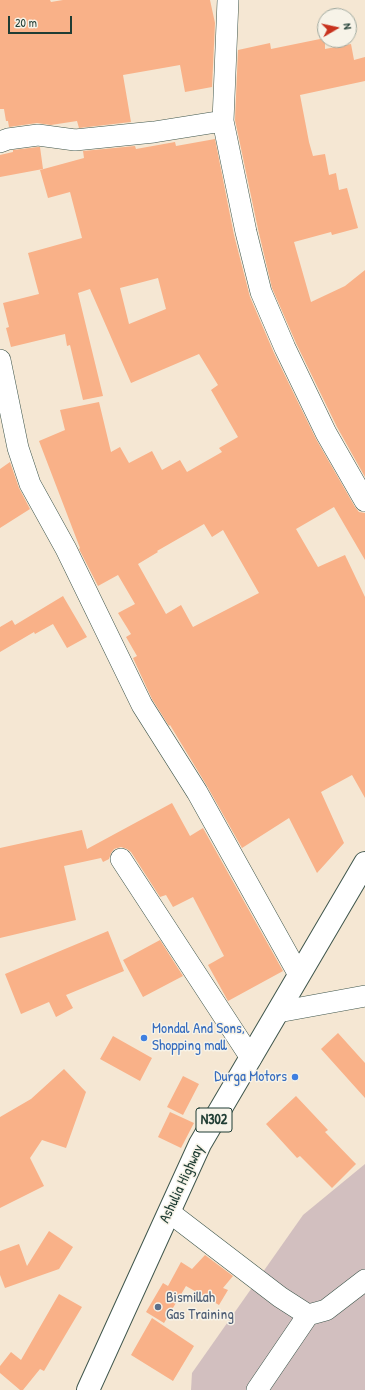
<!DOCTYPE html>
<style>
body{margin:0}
#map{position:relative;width:365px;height:1390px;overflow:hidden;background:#f5e7d3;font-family:"Patrick Hand",sans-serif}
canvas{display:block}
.north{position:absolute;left:317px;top:8px;width:40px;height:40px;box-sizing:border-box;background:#f7f3e8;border:1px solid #a1aaa0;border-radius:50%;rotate:81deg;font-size:11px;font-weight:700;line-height:16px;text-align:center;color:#1f3d34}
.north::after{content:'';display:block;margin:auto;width:14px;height:18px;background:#c8321e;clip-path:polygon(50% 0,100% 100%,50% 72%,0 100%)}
.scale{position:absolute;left:8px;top:16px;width:64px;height:18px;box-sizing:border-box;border:2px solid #1f3d34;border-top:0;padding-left:5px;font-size:12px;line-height:14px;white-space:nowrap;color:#1f3d34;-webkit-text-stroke:3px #f7f3e8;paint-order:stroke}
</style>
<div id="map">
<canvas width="365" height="1390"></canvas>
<div class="north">N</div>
<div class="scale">20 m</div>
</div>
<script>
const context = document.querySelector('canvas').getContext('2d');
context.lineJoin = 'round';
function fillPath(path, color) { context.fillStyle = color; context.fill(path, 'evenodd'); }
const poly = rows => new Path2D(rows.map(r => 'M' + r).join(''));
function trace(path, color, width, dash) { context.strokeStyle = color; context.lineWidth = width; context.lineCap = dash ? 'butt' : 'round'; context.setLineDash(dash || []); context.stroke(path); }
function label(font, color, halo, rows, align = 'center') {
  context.font = font + ' "Patrick Hand",sans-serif'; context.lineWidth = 3; context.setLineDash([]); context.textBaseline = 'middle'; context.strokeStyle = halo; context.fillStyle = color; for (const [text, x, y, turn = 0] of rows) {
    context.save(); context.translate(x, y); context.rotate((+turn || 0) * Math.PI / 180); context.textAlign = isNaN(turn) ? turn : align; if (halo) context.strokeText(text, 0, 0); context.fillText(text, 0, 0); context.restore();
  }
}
fillPath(poly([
 [365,1164,365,1390,191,1390,192,1373,303,1215]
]), '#d2bfbf');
fillPath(poly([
 [0,0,50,0,51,2,63,0,210,0,215,23,212,87,185,92,180,65,123,75,131,122,79,128,77,121,51,125,37,123,9,127,8,121,6,121,4,109,0,109],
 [325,38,325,49,351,44,354,60,365,57,365,81,300,95,309,142,313,156,325,154,329,175,336,173,339,190,347,188,358,228,332,235,331,232,294,242,311,302,345,286,365,270,365,477,337,427,296,343,272,288,258,229,235,120,238,50,270,43,271,49],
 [215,139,234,235,250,297,274,353,316,439,355,507,359,512,365,513,365,560,334,507,296,529,318,567,345,555,365,597,365,798,352,775,321,792,344,843,317,873,289,818,242,848,207,786,170,725,169,726,152,699,133,658,137,656,126,637,131,634,118,613,135,604,118,575,98,586,79,549,80,548,39,441,65,430,60,410,99,402,111,452,120,447,129,463,152,451,162,470,180,460,187,472,222,452,219,448,238,437,211,390,218,385,199,354,131,383,90,289,78,293,103,396,83,400,70,345,67,346,65,334,11,347,6,328,9,327,3,303,39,294,28,253,82,238,70,192,48,198,40,170,84,158,83,151,135,146,136,149,175,142,176,146],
 [158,278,166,309,129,324,120,288],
 [204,524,212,537,223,530,259,593,193,627,181,605,166,614,138,564,158,552,157,551],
 [38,147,40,147,43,169,0,177,0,155,13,152,13,150],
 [10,462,19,488,30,509,0,528,0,469],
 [63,596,87,637,67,648,53,624,35,634,34,632,0,652,0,627,12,620,15,625],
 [172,803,190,836,203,828,283,971,228,1001,208,965,224,956,193,897,173,907,166,895,160,897,131,852,127,849,121,847,114,849,111,853,109,859,103,862,101,858,64,866,76,920,0,938,0,848,82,830,87,849],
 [108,931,124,971,66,995,73,1008,56,1017,49,1002,21,1014,5,974],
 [160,940,183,976,143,997,123,960],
 [338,1033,365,1063,365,1098,321,1049],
 [113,1036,152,1058,140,1081,100,1059],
 [64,1069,86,1092,66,1148,42,1140,30,1158,44,1186,0,1208,0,1117,31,1099],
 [183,1076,199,1084,183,1115,167,1107],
 [296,1096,328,1130,325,1132,356,1164,332,1188,300,1156,297,1158,266,1124],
 [170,1112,194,1123,181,1148,158,1137],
 [49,1231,73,1247,59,1269,5,1288,0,1275,0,1251,19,1244,27,1266],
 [205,1255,233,1276,223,1288,228,1290,219,1305,186,1286,164,1323,146,1312,163,1283,168,1286,181,1262,192,1269],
 [59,1294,82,1307,44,1371,40,1369,23,1390,20,1390,0,1373,0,1366,11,1352,21,1360],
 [152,1318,194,1346,173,1381,131,1355]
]), '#f9b188');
const minor = poly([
 [228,0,223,121,246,232,261,292,285,348,326,433,365,501],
 [0,142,8,139,38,135,75,140,154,132,223,121],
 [0,360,18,448,30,484,66,549,142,705,197,792,299,975],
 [121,859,251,1058],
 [278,1012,365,996],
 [169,1212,280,1297,308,1315],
 [257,1390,308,1315,326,1310,365,1280]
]);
const highway = poly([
 [88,1390,200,1144,365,863]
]);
trace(minor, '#3f564c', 22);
trace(highway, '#3f564c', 24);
trace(minor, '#fff', 21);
trace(highway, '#fff', 22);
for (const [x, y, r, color] of [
 [144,1038,4,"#3f7fe0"],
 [295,1077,4,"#3f7fe0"],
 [158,1307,4,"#5c6f8a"]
]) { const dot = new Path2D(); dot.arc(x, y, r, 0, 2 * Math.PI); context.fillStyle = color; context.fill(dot); trace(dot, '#f7f3e8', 1.5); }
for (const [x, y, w] of [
 [214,1120,36]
]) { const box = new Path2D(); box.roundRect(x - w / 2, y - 12, w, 24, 3); context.fillStyle = '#f7f3e8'; context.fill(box); trace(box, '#1f3d34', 1); }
label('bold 14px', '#1f3d34', null, [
 ["N302",214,1120]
]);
label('15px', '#366cbe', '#f7f3e8', [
 ["Mondal And Sons,",152,1029],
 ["Shopping mall",152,1046],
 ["Durga Motors",287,1077,"right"]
], 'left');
label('15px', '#1f3d34', '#f7f3e8', [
 ["Ashulia Highway",182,1184,-65]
]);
label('15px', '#4e5e75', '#f7f3e8', [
 ["Bismillah",166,1298],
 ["Gas Training",166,1315]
], 'left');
</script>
